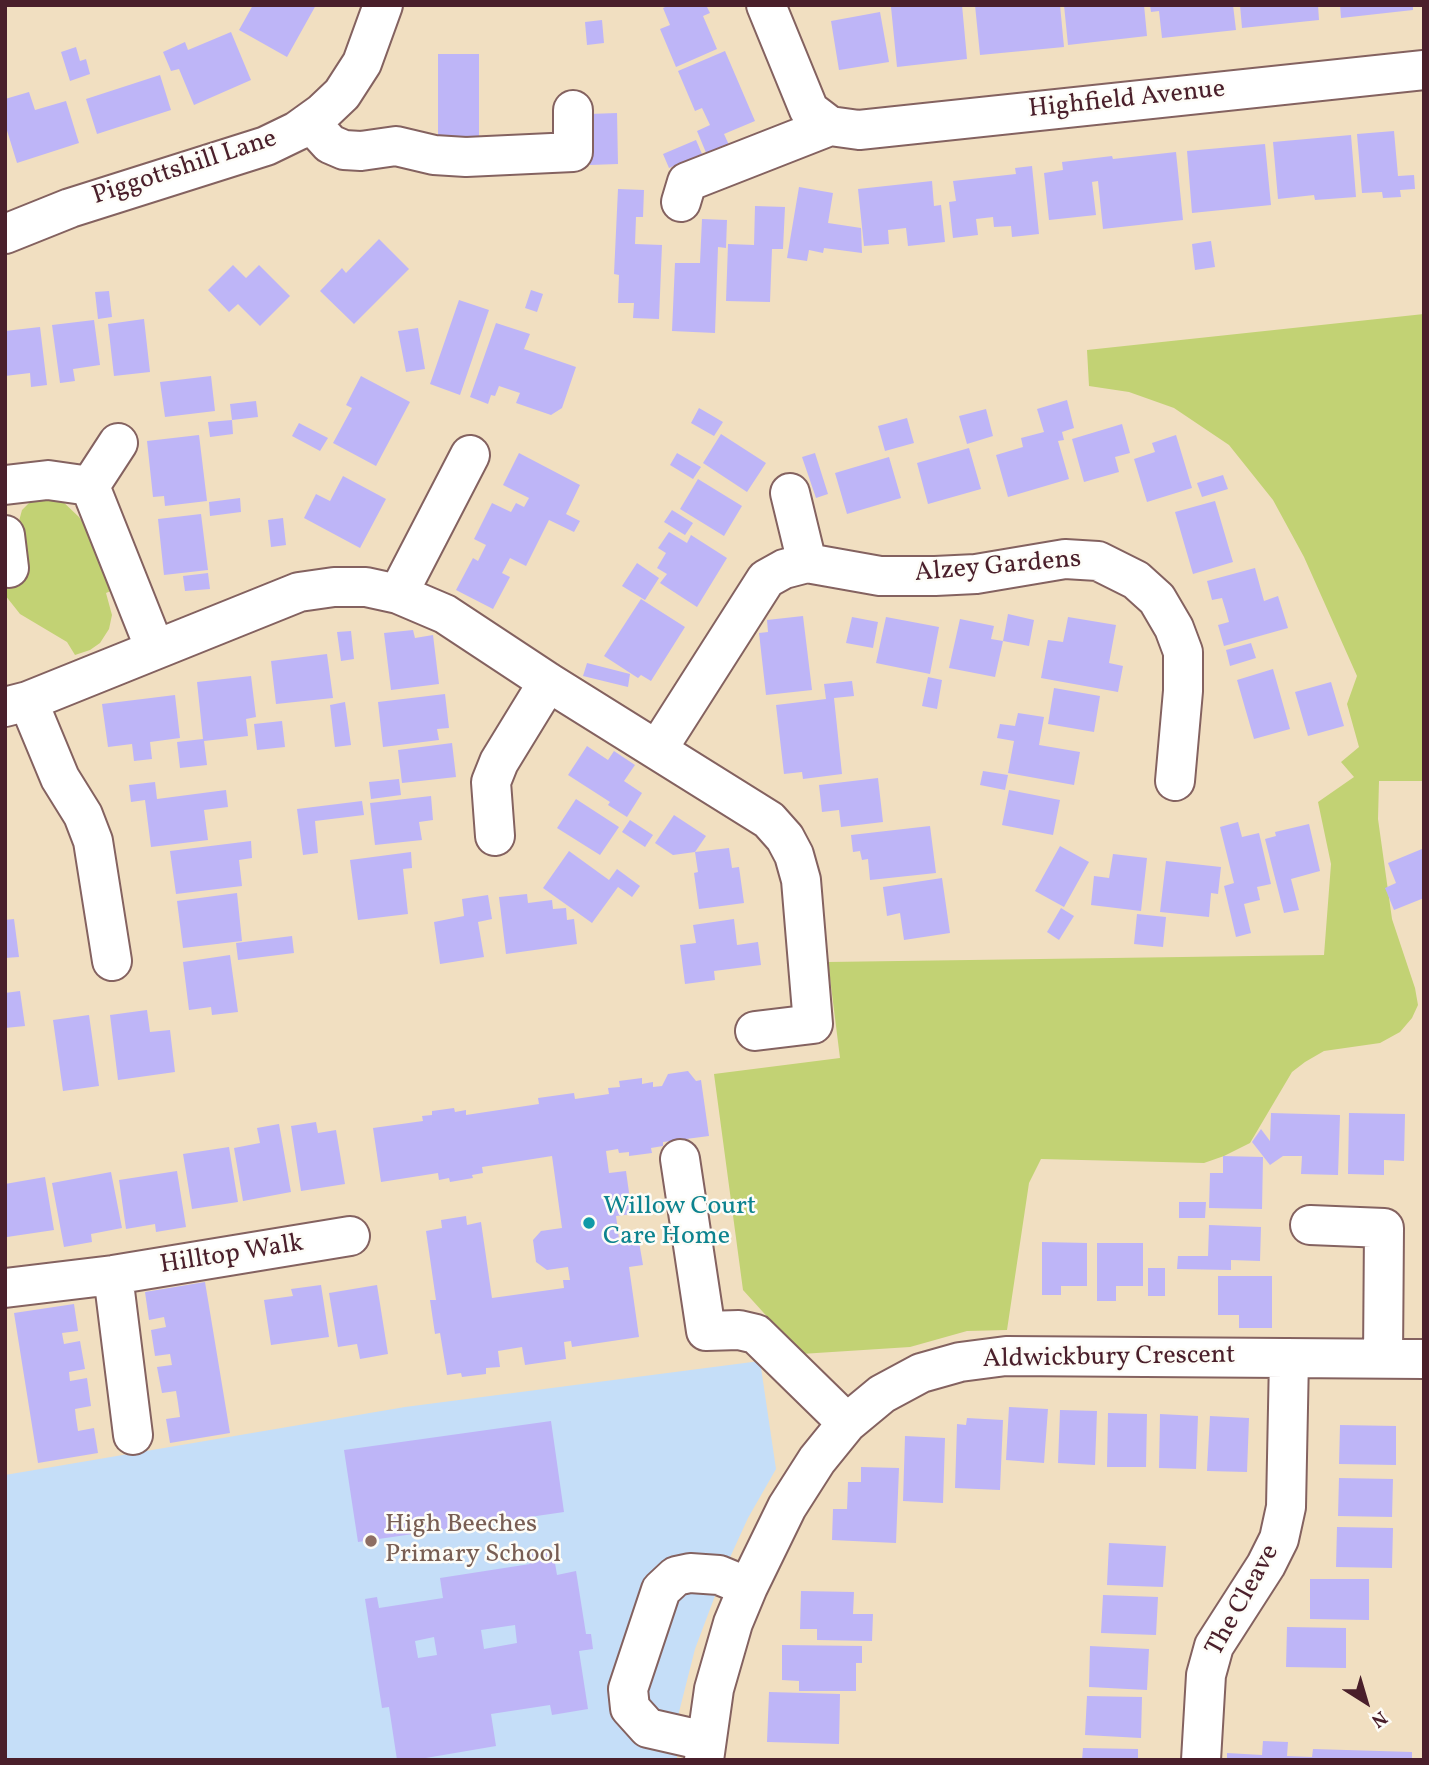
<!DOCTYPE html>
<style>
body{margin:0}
#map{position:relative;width:1429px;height:1765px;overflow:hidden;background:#f1dfc1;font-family:Vollkorn,serif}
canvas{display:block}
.frame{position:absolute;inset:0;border:7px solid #4a1f2b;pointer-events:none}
.north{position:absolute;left:1331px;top:1667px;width:70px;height:70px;-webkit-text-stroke:5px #fdfcf7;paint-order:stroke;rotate:143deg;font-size:19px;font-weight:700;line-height:28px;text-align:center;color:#4a1f2b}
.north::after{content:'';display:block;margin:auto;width:24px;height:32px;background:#4a1f2b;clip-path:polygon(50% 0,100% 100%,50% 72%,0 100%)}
</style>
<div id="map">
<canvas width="1429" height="1765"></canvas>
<div class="frame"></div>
<div class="north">N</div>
</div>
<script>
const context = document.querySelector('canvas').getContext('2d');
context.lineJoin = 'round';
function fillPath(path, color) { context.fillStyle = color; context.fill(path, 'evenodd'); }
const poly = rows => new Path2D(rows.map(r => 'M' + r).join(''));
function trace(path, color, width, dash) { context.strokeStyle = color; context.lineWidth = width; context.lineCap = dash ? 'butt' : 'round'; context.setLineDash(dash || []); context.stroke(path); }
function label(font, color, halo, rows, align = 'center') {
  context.font = font + ' Vollkorn,serif'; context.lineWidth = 5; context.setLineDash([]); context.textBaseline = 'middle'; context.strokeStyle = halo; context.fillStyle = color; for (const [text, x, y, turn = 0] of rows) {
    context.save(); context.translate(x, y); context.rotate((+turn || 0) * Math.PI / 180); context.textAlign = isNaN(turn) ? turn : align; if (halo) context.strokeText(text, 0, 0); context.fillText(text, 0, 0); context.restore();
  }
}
fillPath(poly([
 [760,1361,776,1469,748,1518,727,1564,695,1649,677,1720,677,1760,5,1760,5,1475,405,1407]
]), '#c5def8');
fillPath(poly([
 [1424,314,1424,781,1379,781,1378,819,1392,919,1415,988,1418,1005,1412,1018,1400,1032,1380,1043,1324,1051,1305,1062,1292,1072,1250,1143,1224,1156,1204,1163,1041,1159,1029,1183,1007,1330,967,1331,910,1347,801,1354,743,1290,714,1074,840,1058,828,962,1324,955,1331,864,1318,802,1354,777,1341,762,1359,747,1347,704,1357,676,1304,557,1273,500,1229,445,1174,408,1129,392,1089,386,1087,350],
 [58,497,79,517,87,529,113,590,106,593,112,615,109,629,100,643,90,650,75,655,67,642,20,614,5,595,5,582,25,572,19,521,22,510,32,500]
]), '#c2d274');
fillPath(poly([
 [253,5,316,5,287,57,239,30],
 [670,5,706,5,710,13,703,16,717,49,676,67,660,29,670,25,663,8],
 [910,5,962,5,967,59,897,67,891,7],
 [975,5,1060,5,1064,47,980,55],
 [1064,5,1144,5,1147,36,1068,45],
 [1150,5,1233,5,1236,30,1162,38,1159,11,1151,12],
 [1240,5,1318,5,1319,20,1242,28],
 [1340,5,1413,5,1413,10,1341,18],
 [880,12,889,62,839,70,831,21],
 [602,20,604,43,587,45,585,22],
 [231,32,251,80,194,105,179,69,171,71,163,52,185,42,188,50],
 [76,47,80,61,86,59,90,74,70,81,61,52],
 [725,51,755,121,724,134,729,145,707,155,697,131,710,125,702,108,695,111,678,71],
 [438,54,479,54,479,151,438,151],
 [160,75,171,110,97,134,86,99],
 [29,92,35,110,66,101,79,143,17,163,5,124,5,99],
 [617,113,618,164,590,165,589,114],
 [1394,131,1398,176,1414,175,1415,189,1400,190,1401,197,1383,198,1382,192,1362,193,1357,134],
 [1351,135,1356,197,1315,200,1314,195,1278,199,1273,142],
 [696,140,702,154,669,168,663,154],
 [1265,144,1271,205,1192,213,1187,151],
 [1176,152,1183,220,1103,229,1098,181,1092,182,1096,215,1049,220,1044,173,1063,170,1062,162,1112,156,1113,159],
 [1032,166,1039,234,1012,237,1011,226,994,227,993,217,976,219,978,235,953,238,949,202,956,201,953,181,1016,174,1015,168],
 [932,181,934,206,941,205,945,242,908,246,906,228,888,230,889,244,864,246,858,189],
 [799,187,833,193,828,223,861,228,862,253,824,248,823,253,809,250,807,261,787,258],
 [618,189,644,190,643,217,636,217,635,244,662,245,659,319,633,318,634,303,618,303,619,275,614,274],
 [755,206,785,207,783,249,772,249,770,302,726,301,728,244,754,245],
 [702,219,727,220,726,248,718,247,715,333,672,331,675,263,700,263],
 [379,239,409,269,354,324,320,291,342,268,346,273],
 [1211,241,1215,267,1195,270,1192,244],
 [233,265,246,278,259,265,290,296,260,326,238,304,229,312,208,290],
 [531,290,543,294,537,312,525,308],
 [109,291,112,317,98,319,95,292],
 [459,300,489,310,460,395,430,384],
 [144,319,150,372,114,376,108,324],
 [94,320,100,365,73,369,75,381,60,383,52,325],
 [496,323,530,334,524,349,576,367,562,408,551,415,516,403,520,393,499,386,495,396,491,395,488,404,470,397],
 [40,327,47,385,31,387,30,373,5,376,5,331],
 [418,328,425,369,406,372,398,331],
 [211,376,215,411,165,417,160,382],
 [361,376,410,402,376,466,333,443,352,408,346,405],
 [1067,400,1074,428,1062,432,1064,440,1058,441,1069,479,1008,497,996,455,1023,447,1021,438,1044,432,1037,409],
 [256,401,258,417,232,420,230,404],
 [699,408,723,422,714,436,691,423],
 [986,409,993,436,967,444,959,416],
 [907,418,914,443,885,451,878,426],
 [232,420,233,434,210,437,208,422],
 [299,423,328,438,320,451,292,436],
 [1122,424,1130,453,1115,457,1119,472,1084,482,1072,439],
 [721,434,766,463,747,492,703,463],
 [199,435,207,501,165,506,164,496,153,497,147,441],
 [1176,435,1192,488,1147,502,1134,459,1155,452,1152,443],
 [969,448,981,489,928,504,917,463],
 [519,453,580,485,566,514,580,521,574,532,549,520,526,566,510,558,502,573,510,577,493,609,456,590,473,558,478,561,486,545,474,539,492,503,511,512,516,503,524,507,529,498,503,485],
 [677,453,701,467,693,479,670,465],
 [815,453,828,494,816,498,802,457],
 [889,457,901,498,847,514,835,473],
 [1223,475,1228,489,1202,497,1197,483],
 [343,476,386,499,360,548,304,518,316,494,330,501],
 [698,479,742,506,724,536,680,509],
 [240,498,241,512,210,516,209,502],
 [1215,501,1233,562,1193,574,1175,512],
 [672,510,693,523,685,535,664,522],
 [201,514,208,570,164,575,158,519],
 [283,518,286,545,271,547,268,520],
 [669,532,687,543,691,535,727,558,697,607,660,583,667,574,657,568,666,553,658,548],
 [637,563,659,578,645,600,622,586],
 [1255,568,1264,601,1278,596,1288,628,1224,646,1218,625,1229,622,1226,611,1222,598,1212,600,1207,581],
 [208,573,210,589,185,591,183,576],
 [641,599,685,627,651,681,641,675,638,678,604,656],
 [1008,614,1034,620,1029,646,1003,641],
 [803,616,812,690,766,695,759,633,768,632,767,620],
 [852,617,878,622,873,648,846,643],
 [886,617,939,627,930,674,876,663],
 [1068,617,1116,625,1109,663,1123,666,1118,692,1041,678,1048,640,1063,642],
 [960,619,994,626,991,639,1003,641,995,677,949,668],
 [413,630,415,638,433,635,439,684,391,690,384,633],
 [351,631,354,659,341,661,337,632],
 [1251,643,1256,658,1230,666,1226,650],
 [327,654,333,698,276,704,271,661],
 [587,663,630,674,628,687,583,676],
 [1273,669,1290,729,1254,739,1237,680],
 [251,676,256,717,246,719,248,736,204,741,207,765,180,768,177,742,203,739,197,682],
 [928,677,942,680,937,709,922,706],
 [852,681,854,696,834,698,842,774,803,779,802,772,784,774,776,705,826,699,824,684],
 [1331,682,1344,726,1308,736,1295,692],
 [1054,688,1100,696,1094,732,1048,724],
 [445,694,449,728,437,729,439,740,383,747,378,702],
 [175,695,180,738,150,742,152,759,134,761,132,744,108,747,102,704],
 [345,702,351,745,335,747,330,705],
 [1018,713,1044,717,1039,745,1080,752,1074,785,1008,773,1014,741,997,738,1000,724,1015,726],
 [282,721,285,747,257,750,254,724],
 [452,743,456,777,402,783,398,750],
 [587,746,608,760,614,751,635,765,624,781,642,793,627,817,608,805,610,802,568,775],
 [983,771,1008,775,1005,790,980,785],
 [878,778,883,822,841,827,839,810,822,812,819,785],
 [399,779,401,795,371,799,369,782],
 [155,782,157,799,226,790,228,807,204,810,208,840,151,847,145,800,131,802,129,785],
 [1009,790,1060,800,1053,835,1002,825],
 [431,796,433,820,419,822,422,840,375,845,370,803],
 [576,799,619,827,600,855,557,828],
 [362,801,364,815,315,821,318,853,303,855,297,809],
 [674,815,706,836,695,852,673,855,655,843],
 [630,820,653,835,645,847,622,832],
 [1238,822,1242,837,1259,833,1271,884,1257,887,1260,900,1244,904,1251,933,1236,937,1224,886,1234,883,1220,827],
 [1309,824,1320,871,1291,879,1299,910,1284,913,1265,839,1276,836,1275,832],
 [930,826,936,873,870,880,868,859,862,860,860,851,853,852,851,835],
 [251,841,252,858,239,860,242,886,176,894,170,851],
 [1060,846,1089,862,1064,907,1035,891],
 [729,848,732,868,739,867,744,903,699,909,694,873,698,872,695,852],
 [1422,849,1424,898,1394,910,1385,888,1396,883,1388,863],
 [569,851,609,880,617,869,640,886,632,897,618,887,592,923,543,888],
 [411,852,412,868,403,869,408,914,358,920,350,860],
 [1113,854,1147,858,1141,911,1091,905,1094,876,1109,878],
 [1166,861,1221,867,1218,894,1211,893,1209,917,1160,912],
 [942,878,950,933,904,940,900,913,887,916,883,887],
 [237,893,242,941,183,948,177,901],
 [527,894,528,903,552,900,553,909,566,908,567,920,574,919,577,944,506,954,499,897],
 [488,895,492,919,478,922,484,957,440,964,434,922,464,916,462,899],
 [1061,908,1074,916,1059,940,1047,932],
 [1137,914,1166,917,1163,947,1134,944],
 [14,919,19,957,5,958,5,920],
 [734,919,737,945,758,942,761,965,714,971,715,980,685,984,680,945,696,943,693,925],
 [292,936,294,953,238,960,236,943],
 [230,955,238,1012,212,1015,211,1007,189,1010,183,962],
 [20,991,25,1026,5,1028,5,993],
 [147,1010,150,1032,170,1030,175,1072,118,1080,110,1015],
 [89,1015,99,1086,63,1091,53,1020],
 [688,1071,696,1081,701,1080,709,1136,663,1142,663,1146,651,1148,652,1153,629,1156,629,1152,619,1153,618,1149,606,1151,609,1173,626,1171,632,1214,616,1216,619,1239,638,1236,643,1265,629,1267,639,1337,572,1347,571,1341,564,1342,566,1359,525,1365,522,1347,498,1351,500,1367,486,1368,486,1374,462,1377,461,1373,447,1375,440,1333,435,1334,430,1300,436,1300,426,1231,442,1228,441,1220,466,1216,467,1225,481,1222,492,1298,564,1288,563,1280,570,1280,568,1267,547,1270,536,1262,533,1240,541,1231,562,1228,552,1156,482,1167,483,1173,472,1175,473,1178,450,1182,449,1178,439,1180,438,1173,381,1182,373,1128,423,1121,422,1116,432,1115,432,1111,454,1108,455,1112,466,1110,466,1115,539,1104,538,1098,574,1093,575,1099,609,1094,608,1088,620,1087,619,1081,642,1078,642,1084,653,1082,653,1087,662,1086,668,1074],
 [1271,1113,1340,1115,1338,1175,1301,1174,1302,1156,1283,1156,1270,1165,1252,1142,1261,1129,1270,1141],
 [1349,1113,1405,1114,1404,1161,1384,1160,1384,1175,1348,1174],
 [316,1122,318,1133,336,1130,345,1184,301,1191,291,1126],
 [279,1124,291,1192,243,1201,234,1148,260,1143,257,1128],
 [229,1147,238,1202,192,1209,183,1154],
 [1223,1156,1263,1157,1262,1209,1209,1208,1210,1173,1223,1173],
 [177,1171,186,1227,156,1232,155,1224,126,1229,119,1180],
 [111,1172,122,1228,91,1234,92,1242,64,1247,52,1183],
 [45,1177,54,1230,7,1237,5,1184],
 [1179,1202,1206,1202,1205,1218,1179,1218],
 [1209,1225,1261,1227,1260,1261,1231,1260,1231,1270,1177,1269,1178,1256,1208,1256],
 [1042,1242,1087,1243,1087,1286,1061,1286,1061,1295,1042,1295],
 [1097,1243,1143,1243,1143,1286,1116,1286,1116,1301,1097,1301],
 [1148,1268,1165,1268,1165,1296,1148,1296],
 [1218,1276,1272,1276,1272,1328,1239,1328,1239,1315,1218,1315],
 [205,1282,230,1433,170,1443,166,1419,180,1417,178,1403,176,1391,162,1393,157,1367,172,1365,170,1354,155,1356,151,1330,166,1327,164,1317,149,1320,145,1292],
 [321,1285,329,1337,271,1345,264,1300,293,1296,291,1289],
 [377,1285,388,1354,360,1359,357,1344,338,1347,329,1293],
 [74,1304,78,1331,62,1333,64,1344,80,1341,85,1369,69,1372,70,1381,87,1378,91,1406,75,1409,76,1418,78,1431,94,1428,98,1453,38,1463,14,1313],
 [1009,1407,1048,1409,1044,1463,1006,1460],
 [1060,1410,1097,1411,1095,1465,1058,1463],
 [1108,1413,1147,1414,1146,1467,1107,1467],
 [1160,1414,1198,1416,1196,1469,1159,1468],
 [1210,1416,1249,1418,1247,1472,1207,1471],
 [967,1418,1003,1420,1000,1490,955,1488,957,1424,966,1425],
 [551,1421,564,1512,358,1542,344,1450],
 [1340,1425,1396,1426,1396,1465,1339,1464],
 [905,1436,945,1438,943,1503,903,1501],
 [861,1467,899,1468,896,1543,832,1540,833,1509,847,1509,848,1482,861,1482],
 [1339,1478,1393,1479,1392,1517,1338,1516],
 [1337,1527,1393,1528,1392,1568,1336,1567],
 [1109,1543,1166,1546,1163,1587,1107,1585],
 [553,1551,557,1575,576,1571,586,1634,591,1634,593,1649,579,1651,588,1709,552,1715,550,1705,491,1714,496,1746,414,1760,397,1760,389,1707,382,1708,365,1599,377,1597,379,1608,443,1598,440,1578,530,1564,528,1555],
 [515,1625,517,1643,484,1649,481,1630],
 [434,1637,437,1655,418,1658,415,1641],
 [1310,1579,1369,1579,1369,1620,1310,1619],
 [801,1591,854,1592,853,1614,873,1614,872,1641,817,1640,817,1629,800,1629],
 [1103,1595,1158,1597,1156,1635,1101,1633],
 [1287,1627,1346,1628,1346,1668,1286,1667],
 [782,1645,862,1646,862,1663,856,1663,856,1691,799,1691,799,1681,782,1680],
 [1090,1646,1149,1649,1147,1690,1089,1687],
 [769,1692,840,1694,839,1744,767,1742],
 [1087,1696,1142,1697,1141,1738,1085,1735],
 [1263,1741,1288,1742,1287,1756,1312,1757,1313,1749,1412,1752,1412,1760,1227,1760,1227,1753,1262,1755],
 [1083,1748,1138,1749,1138,1760,1082,1760]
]), '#beb5f7');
const minor = poly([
 [766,5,809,110,830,126],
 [310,122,330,144,344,150,361,151,396,146,434,155,466,157,573,152,573,110],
 [681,202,687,182,830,126,859,130,1424,70],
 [5,234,70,208,266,146,297,131,322,113,342,94,362,63,383,5],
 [5,485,48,480,90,486,118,443],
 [90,486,155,649],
 [790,493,807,563],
 [5,535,9,568],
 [398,594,445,614,548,682,769,820,785,838,794,855,801,880,813,1024,755,1031],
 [28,701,299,592,334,587,366,587,398,594,470,455],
 [5,707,28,701,60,778,83,815,93,841,112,961],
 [657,750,766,579,784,569,807,563,880,576,935,576,976,574,1065,559,1098,561,1136,580,1157,599,1174,628,1183,652,1183,691,1175,781],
 [495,836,491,782,499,762,548,682],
 [680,1159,706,1331,739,1330,756,1334,847,1423],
 [1310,1225,1384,1228,1383,1358],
 [113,1275,133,1435],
 [5,1288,113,1275,350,1236],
 [705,1741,648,1728,630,1708,628,1689,661,1590,676,1576,690,1573,719,1575,748,1587],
 [704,1760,714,1689,733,1623,748,1587,787,1507,817,1460,847,1423,882,1394,921,1373,960,1362,1006,1356,1424,1359],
 [1201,1760,1206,1675,1214,1646,1266,1565,1279,1539,1286,1507,1289,1358]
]);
trace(minor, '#846260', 42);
trace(minor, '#fff', 38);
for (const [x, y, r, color] of [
 [589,1223,7,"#0f9aa8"],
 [371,1541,7,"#8d6e63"]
]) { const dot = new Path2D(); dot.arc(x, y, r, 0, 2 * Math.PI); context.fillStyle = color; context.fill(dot); trace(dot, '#fdfcf7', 2.5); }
label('26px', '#4a1f2b', '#fdfcf7', [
 ["Highfield Avenue",1127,101,-6],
 ["Piggottshill Lane",185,169,-18],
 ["Alzey Gardens",998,568,-5],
 ["Hilltop Walk",232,1256,-9],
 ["Aldwickbury Crescent",1109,1359,-1],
 ["The Cleave",1244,1601,-61]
]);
label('26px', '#0d838f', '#fdfcf7', [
 ["Willow Court",603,1208],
 ["Care Home",603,1238]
], 'left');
label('26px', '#785e54', '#fdfcf7', [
 ["High Beeches",385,1526],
 ["Primary School",385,1556]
], 'left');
</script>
